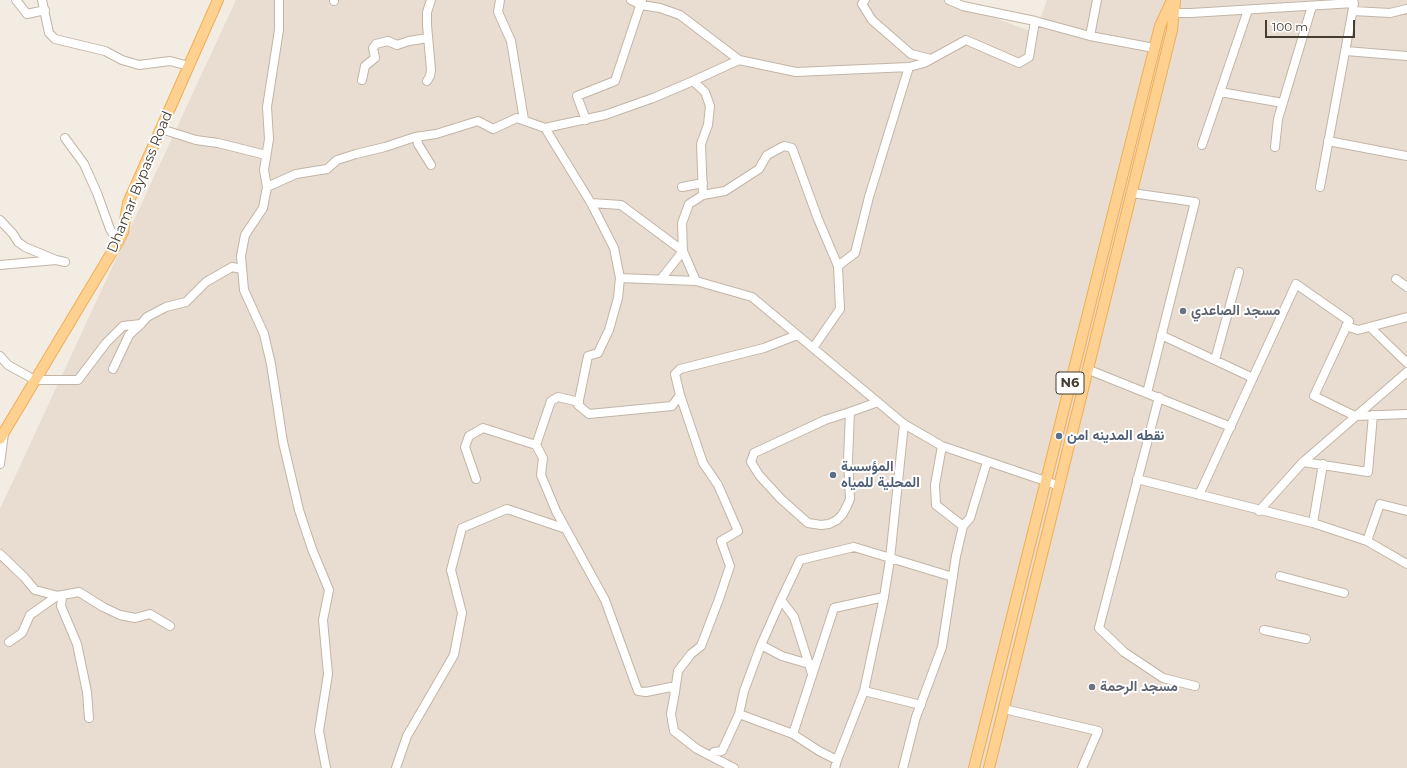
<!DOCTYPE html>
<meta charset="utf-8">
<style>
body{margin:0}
#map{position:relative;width:1407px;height:768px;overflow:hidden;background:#f3ece2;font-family:Montserrat,sans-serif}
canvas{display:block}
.scale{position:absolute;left:1265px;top:20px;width:90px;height:18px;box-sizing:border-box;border:2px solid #453c32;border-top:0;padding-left:5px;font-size:12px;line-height:14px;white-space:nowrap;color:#453c32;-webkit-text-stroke:3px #fff;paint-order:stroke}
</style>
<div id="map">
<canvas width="1407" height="768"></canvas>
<div class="scale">100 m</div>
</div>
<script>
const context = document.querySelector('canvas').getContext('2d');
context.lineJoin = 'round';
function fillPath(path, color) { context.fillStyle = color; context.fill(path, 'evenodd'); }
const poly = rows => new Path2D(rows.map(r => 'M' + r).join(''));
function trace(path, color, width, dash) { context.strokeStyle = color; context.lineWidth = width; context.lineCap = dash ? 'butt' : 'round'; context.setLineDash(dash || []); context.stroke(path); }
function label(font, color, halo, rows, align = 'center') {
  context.font = font + ' Montserrat,Vazirmatn,sans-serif'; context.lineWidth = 4; context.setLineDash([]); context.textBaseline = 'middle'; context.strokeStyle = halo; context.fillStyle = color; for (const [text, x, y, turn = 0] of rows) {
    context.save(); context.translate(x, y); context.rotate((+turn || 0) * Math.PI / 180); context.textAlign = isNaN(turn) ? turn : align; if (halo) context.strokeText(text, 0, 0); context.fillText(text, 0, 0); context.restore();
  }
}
fillPath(poly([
 [236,0,947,0,1035,33,1047,0,1407,0,1407,768,0,768,0,509]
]), '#e8ddd0');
const minor = poly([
 [16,0,27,14,45,10],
 [42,0,49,33,55,39,105,51,122,60,139,65,170,61,189,66],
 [279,0,279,30,267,107,269,139,264,170,267,187,263,208,245,235,241,256,244,290,264,334,271,364,283,442,299,510,312,549,329,590,323,620,328,674,319,731,326,768],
 [500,0,498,12,511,41,524,120],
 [631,0,641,5,660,8,680,15,739,60],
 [865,0,862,4,872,20,911,54,931,59],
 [949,0,963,6,1035,21,1090,36,1154,48],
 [334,1,334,0],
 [1353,11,1390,13,1407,9],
 [1168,13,1191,13,1354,3,1320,187],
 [1090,36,1097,0],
 [1346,51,1407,56],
 [362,80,365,66,375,58,373,48,376,44,388,41,397,45,409,41,428,38],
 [427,81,430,76,431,70,427,25,427,12,431,0],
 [693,81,705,92,710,106,708,125,701,144,703,195],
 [1220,92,1283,103],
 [586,120,577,96,615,81,642,0],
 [545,128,605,115,653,98,693,81,739,60,796,72,909,67,924,63,966,40,1019,63,1029,57,1035,21],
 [161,129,196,140,218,143,266,155],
 [417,137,418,144,431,165],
 [65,138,84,164,97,193,110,229,118,242],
 [1328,141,1407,156],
 [1202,145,1248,10],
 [1275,147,1278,119,1312,6],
 [267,187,296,174,327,169,337,160,356,154,385,147,415,137,436,134,478,121,493,129,517,118,545,128,591,203,614,248,620,278,618,298,609,330,598,353,588,356,578,405,589,414,672,406,680,395,675,374,680,369,764,348,797,335],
 [682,187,703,183],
 [1132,193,1195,202,1147,393],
 [591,203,621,205,683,251,661,279],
 [0,220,13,234,18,242,25,247,56,260],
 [0,265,56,260,65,262],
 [838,266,855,253,869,197,909,67],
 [620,278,696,281,752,297,904,424,942,446,1060,486],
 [1396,279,1407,287],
 [696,281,683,251,682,223,689,204,703,195,725,191,759,169,767,155,784,146,792,148,818,219,838,266,840,309,813,348],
 [1346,326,1358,330,1407,317],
 [1370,327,1407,363],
 [1161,335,1253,378],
 [0,356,8,365,35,380,78,380,106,343,123,326,141,324,147,317,166,307,186,302,206,282,232,267,242,269],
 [1215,360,1239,272],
 [113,369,129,335,141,324],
 [1089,370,1231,427],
 [1159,397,1099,628,1124,652,1163,678,1195,686],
 [850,412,825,420,754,453,751,462,759,475,781,499,808,523,821,525,829,524,837,520,842,515,847,506,850,499,848,460,850,412,878,402],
 [536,445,543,458,541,475,556,511,605,600,638,691,646,692,671,687,675,692,671,714,674,731,697,749,734,768],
 [1303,462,1368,472,1373,415],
 [0,464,4,433],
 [476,479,465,447,469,436,483,428,536,445,551,401,558,397,579,402],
 [1137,479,1313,523,1367,541,1407,564],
 [1199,495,1296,284,1349,321,1314,396,1355,416,1407,414],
 [1259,511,1303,462,1407,372],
 [1313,523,1323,464],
 [963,526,970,518,987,462],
 [1367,541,1380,504,1407,511],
 [0,554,24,577,35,590,62,597,61,606,77,644,87,692,89,718],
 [1280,576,1344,593],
 [781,600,794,617,812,674],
 [1264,630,1306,639],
 [9,642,22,633,30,615,57,596,79,592,103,607,120,615,135,618,150,614,170,626],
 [761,645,782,656,809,664,812,664],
 [864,691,921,705],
 [675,692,678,671,691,654,701,646,719,599,730,566,721,541,738,531,718,485,703,463,680,395],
 [1004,709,1098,731,1082,768],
 [739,714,793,734,819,751,837,760],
 [793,734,834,608,884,597],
 [713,757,714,752,722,751,739,714,744,691,761,645,780,602,800,560,854,547,953,577],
 [396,768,407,736,454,655,462,613,451,570,462,528,507,509,566,529],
 [835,768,837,760,864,691,884,597,890,559,904,424],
 [903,768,916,717,942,647,956,556,963,526,936,505,935,485,942,446]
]);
const major = poly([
 [0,439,118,242,123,232,128,203,218,0],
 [974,768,1160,26,1172,0],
 [989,768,1172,30,1175,1]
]);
trace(minor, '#c2b5a7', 10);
trace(major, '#f0ae54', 12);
trace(minor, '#fff', 8);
trace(major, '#ffd190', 10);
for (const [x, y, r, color] of [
 [1183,311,4,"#6b7280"],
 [1059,436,4,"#5c6f8a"],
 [833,475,4,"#5c6f8a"],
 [1092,687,4,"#6b7280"]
]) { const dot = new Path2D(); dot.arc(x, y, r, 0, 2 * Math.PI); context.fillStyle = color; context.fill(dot); trace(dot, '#fff', 1.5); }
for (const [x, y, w] of [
 [1070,383,28]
]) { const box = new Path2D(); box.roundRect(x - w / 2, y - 11, w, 22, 3); context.fillStyle = '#fff'; context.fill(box); trace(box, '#453c32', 1); }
label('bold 13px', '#453c32', null, [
 ["N6",1070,383]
]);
label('14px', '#453c32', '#fff', [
 ["Dhamar Bypass Road",140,182,-68]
]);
label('bold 14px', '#5b616d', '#fff', [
 ["مسجد الصاعدي",1191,311],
 ["مسجد الرحمة",1100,687]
], 'left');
label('bold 14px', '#4e5e75', '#fff', [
 ["نقطه المدينه امن",1067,436],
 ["المؤسسة",841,467],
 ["المحلية للمياه",841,483]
], 'left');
</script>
